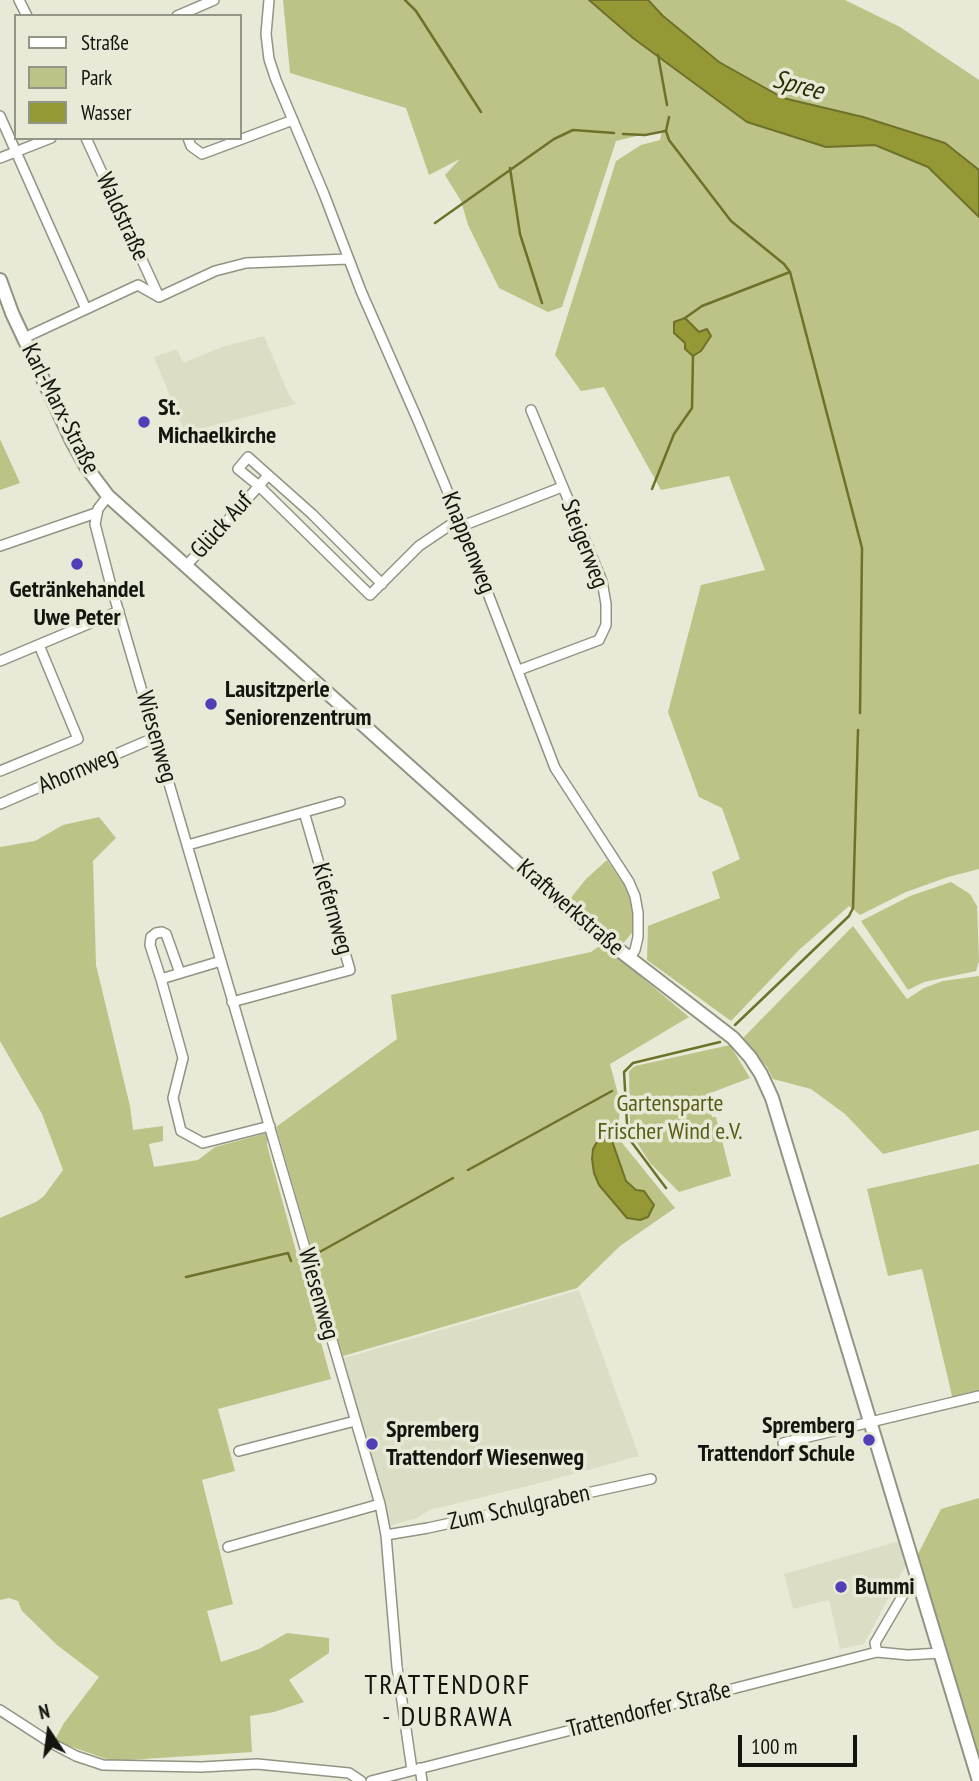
<!DOCTYPE html>
<meta charset="utf-8">
<style>
body{margin:0}
#map{position:relative;width:979px;height:1781px;overflow:hidden;background:#e8ead7;font-family:"PT Sans Narrow",sans-serif}
canvas{display:block}
.legend{position:absolute;left:14px;top:14px;width:228px;height:126px;box-sizing:border-box;background:#e8ead7;border:2px solid #939587;margin:0;padding:9px 12px;list-style:none;font-size:21px;color:#14150e}
.legend li{display:flex;align-items:center;gap:14px;height:35px}
.legend b{width:35px;border:2px solid #939587}
.north{position:absolute;left:14px;top:1697px;width:70px;height:70px;-webkit-text-stroke:5px #e8ead7;paint-order:stroke;rotate:347deg;font-size:19px;font-weight:700;line-height:28px;text-align:center;color:#14150e}
.north::after{content:'';display:block;margin:auto;width:24px;height:32px;background:#14150e;clip-path:polygon(50% 0,100% 100%,50% 72%,0 100%)}
.scale{position:absolute;left:738px;top:1735px;width:119px;height:32px;box-sizing:border-box;border:4px solid #14150e;border-top:0;padding-left:9px;font-size:21px;line-height:24px;white-space:nowrap;color:#14150e;-webkit-text-stroke:5px #e8ead7;paint-order:stroke}
</style>
<div id="map">
<canvas width="979" height="1781"></canvas>
<ul class="legend">
<li><b style="height:9px;background:#fff"></b>Straße</li>
<li><b style="height:19px;background:#bdc286"></b>Park</li>
<li><b style="height:19px;background:#949935"></b>Wasser</li>
</ul>
<div class="north">N</div>
<div class="scale">100 m</div>
</div>
<script>
const context = document.querySelector('canvas').getContext('2d');
context.lineJoin = 'round';
function fillPath(path, color) { context.fillStyle = color; context.fill(path, 'evenodd'); }
const poly = rows => new Path2D(rows.map(r => 'M' + r).join(''));
function trace(path, color, width, dash) { context.strokeStyle = color; context.lineWidth = width; context.lineCap = dash ? 'butt' : 'round'; context.setLineDash(dash || []); context.stroke(path); }
function label(font, color, halo, rows, align = 'center') {
  context.font = font + ' "PT Sans Narrow",sans-serif'; context.lineWidth = 7; context.setLineDash([]); context.textBaseline = 'middle'; context.strokeStyle = halo; context.fillStyle = color; for (const [text, x, y, turn = 0] of rows) {
    context.save(); context.translate(x, y); context.rotate((+turn || 0) * Math.PI / 180); context.textAlign = isNaN(turn) ? turn : align; if (halo) context.strokeText(text, 0, 0); context.fillText(text, 0, 0); context.restore();
  }
}
fillPath(poly([
 [264,336,289,395,296,404,185,433,154,357,177,349,183,363,222,347],
 [579,1290,639,1456,544,1482,430,1510,417,1518,389,1526,341,1359],
 [899,1541,906,1565,864,1644,840,1649,829,1600,793,1609,784,1574]
]), '#dbdec4');
fillPath(poly([
 [283,0,589,0,633,38,747,122,826,147,875,145,928,167,979,217,979,869,948,877,906,892,860,915,849,906,799,950,731,1021,647,960,648,926,720,898,712,872,740,859,722,808,699,797,668,712,701,585,765,570,729,476,661,490,604,387,581,391,555,355,616,161,641,145,660,140,662,130,616,141,562,307,548,312,499,288,468,225,461,201,445,175,460,159,429,175,406,108,290,73],
 [648,0,845,0,900,27,979,80,979,170,945,143,863,117,783,98,719,62,663,16],
 [0,439,20,483,0,490],
 [99,817,116,838,93,861,96,965,130,1106,133,1130,163,1126,163,1141,149,1144,154,1167,198,1160,215,1147,267,1133,267,1145,331,1379,218,1409,235,1471,202,1480,233,1604,207,1611,221,1662,259,1649,287,1633,329,1638,329,1653,289,1680,304,1702,274,1712,250,1716,252,1752,112,1761,61,1743,56,1738,64,1723,99,1677,57,1645,22,1611,18,1601,9,1598,0,1600,0,1218,36,1202,44,1196,63,1170,42,1114,0,1041,0,847,35,841,63,825],
 [607,860,633,898,636,928,621,946,570,899,586,879],
 [951,882,970,894,977,906,979,961,976,971,924,982,908,990,861,921,910,896],
 [853,926,907,999,924,988,943,981,979,976,979,1130,883,1154,845,1114,811,1089,773,1079,767,1067,742,1039],
 [602,944,689,1017,610,1064,620,1102,619,1125,623,1144,675,1208,620,1246,577,1288,343,1356,276,1127,397,1039,391,995,591,952],
 [730,1045,750,1078,705,1095,712,1117,716,1117,731,1176,679,1192,650,1163,634,1138,630,1123,629,1071,635,1066],
 [979,1164,979,1394,953,1400,922,1269,888,1276,867,1189],
 [979,1498,979,1757,917,1556,941,1509]
]), '#bdc286');
const water = poly([
 [589,0,648,0,663,16,719,62,783,98,863,117,945,143,979,170,979,217,928,167,875,145,826,147,747,122,633,38,589,0],
 [685,318,699,332,707,329,711,336,701,351,693,356,685,349,685,343,674,333,674,322,685,318],
 [611,1138,626,1181,636,1190,644,1191,654,1205,648,1217,640,1220,627,1218,599,1185,594,1173,592,1159,593,1149,597,1142,611,1138]
]);
fillPath(water, '#949935');
trace(water, '#6e7129', 2);
trace(poly([
 [405,0,416,11,481,112],
 [658,55,667,105],
 [669,117,666,131,669,140,731,221,784,264,790,272,862,548,860,713],
 [623,134,645,135,665,131],
 [510,168,520,234,542,303],
 [435,223,554,139,573,130,614,133],
 [685,318,702,306,790,272],
 [652,489,674,434,692,408,693,356],
 [735,1025,849,916,853,908,858,730],
 [468,1170,612,1091],
 [666,1188,630,1140,627,1124,624,1072,633,1063,720,1042],
 [316,1254,453,1178],
 [186,1277,288,1253,291,1261]
]), '#6e7129', 2.5);
const minor = poly([
 [19,0,27,16],
 [269,0,266,34,269,59,276,80,324,194,361,291,419,423,462,526,555,768,629,882,635,896,638,913,638,937,635,950,629,959],
 [177,16,214,0],
 [0,116,86,309],
 [86,138,159,297],
 [188,138,191,146,202,154,293,120],
 [0,158,51,138],
 [24,338,138,285,159,297,215,271,246,263,348,259],
 [268,475,259,486,238,469,248,457,312,514,382,584],
 [108,496,98,509,95,524,110,582,380,1504,386,1535,397,1667,412,1770],
 [462,526,562,487],
 [0,546,96,513],
 [186,566,259,486,370,595,419,546,459,519],
 [0,661,119,611],
 [519,670,599,640,606,625,606,604,602,581,531,410],
 [0,771,78,739,39,645],
 [0,804,156,737],
 [188,845,340,802],
 [221,961,161,979,183,1058,173,1098,181,1131,203,1143,270,1126],
 [161,979,150,945,151,937,156,933,162,932,166,934,180,973],
 [232,1002,350,970,304,812],
 [783,1443,979,1396],
 [239,1451,355,1421],
 [386,1535,428,1528,651,1479],
 [228,1547,380,1504],
 [877,1652,875,1643,906,1590],
 [0,1710,51,1743,76,1756,103,1765,201,1767,257,1764,349,1773,361,1781],
 [420,1768,422,1781],
 [371,1781,877,1652,908,1655,940,1653]
]);
const secondary = poly([
 [0,280,12,313,72,441,87,468,108,496,584,923,733,1038,750,1057,761,1074,772,1098,979,1781]
]);
trace(minor, '#929483', 12);
trace(secondary, '#929483', 16);
trace(minor, '#fff', 9);
trace(secondary, '#fff', 12);
for (const [x, y, r, color] of [
 [144,422,7,"#523fb7"],
 [77,564,7,"#523fb7"],
 [211,704,7,"#523fb7"],
 [869,1440,7,"#523fb7"],
 [372,1444,7,"#523fb7"],
 [841,1587,7,"#523fb7"]
]) { const dot = new Path2D(); dot.arc(x, y, r, 0, 2 * Math.PI); context.fillStyle = color; context.fill(dot); trace(dot, '#e8ead7', 2.5); }
label('24px', '#14150e', '#e8ead7', [
 ["Waldstraße",122,217,65],
 ["Karl-Marx-Straße",60,409,63],
 ["Glück Auf",222,526,-48],
 ["Knappenweg",468,543,68],
 ["Steigerweg",584,544,69],
 ["Wiesenweg",156,737,74],
 ["Ahornweg",78,771,-23],
 ["Kraftwerkstraße",570,908,41],
 ["Kiefernweg",332,909,74],
 ["Wiesenweg",318,1294,74],
 ["Zum Schulgraben",519,1508,-12],
 ["Trattendorfer Straße",649,1710,-14]
]);
label('bold 24px', '#14150e', '#e8ead7', [
 ["St.",158,408],
 ["Michaelkirche",158,436],
 ["Getränkehandel",77,590,"center"],
 ["Uwe Peter",77,618,"center"],
 ["Lausitzperle",225,690],
 ["Seniorenzentrum",225,718],
 ["Spremberg",855,1426,"right"],
 ["Trattendorf Schule",855,1454,"right"],
 ["Spremberg",386,1430],
 ["Trattendorf Wiesenweg",386,1458],
 ["Bummi",855,1587]
], 'left');
label('24px', '#585c14', '#e8ead7', [
 ["Gartensparte",670,1104],
 ["Frischer Wind e.V.",670,1132]
]);
label('italic 26px', '#2c2e03', '#e8ead7', [
 ["Spree",798,86,15]
]);
context.letterSpacing = '2px';
label('28px', '#14150e', '#e8ead7', [
 ["TRATTENDORF",448,1686],
 ["- DUBRAWA",448,1718]
]);
context.letterSpacing = '0px';
</script>
